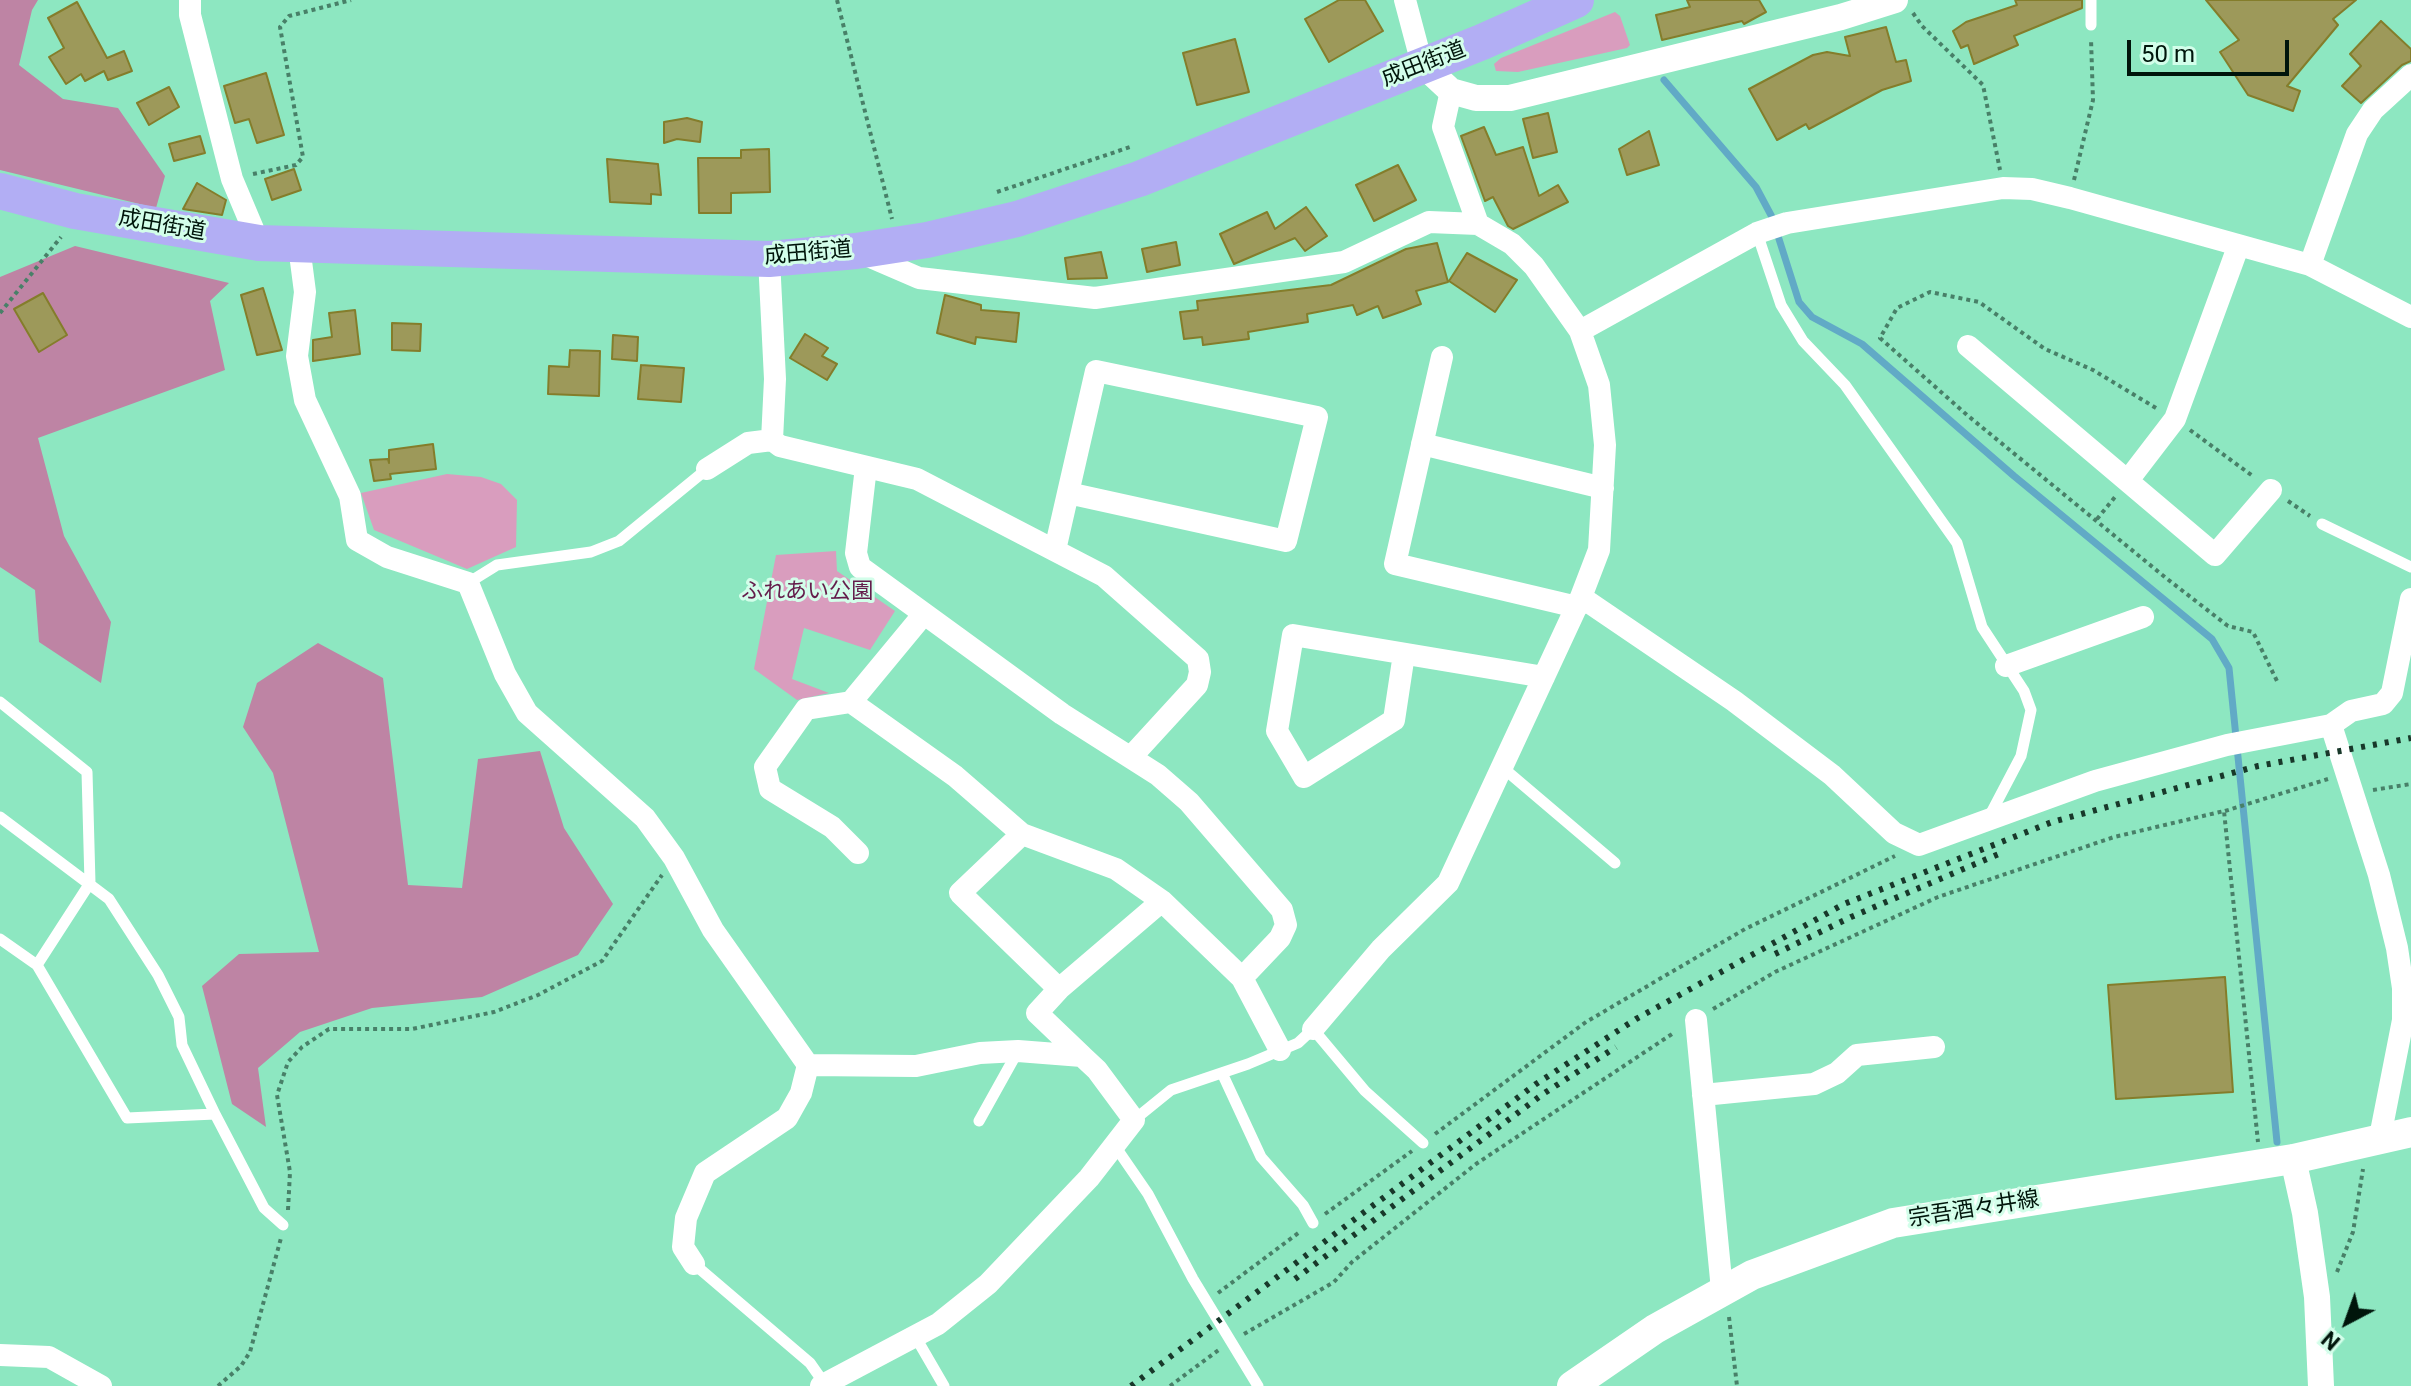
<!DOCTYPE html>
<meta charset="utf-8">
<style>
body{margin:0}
#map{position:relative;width:2411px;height:1386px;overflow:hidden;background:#8de7c1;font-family:Roboto,sans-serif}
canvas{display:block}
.north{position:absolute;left:2307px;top:1282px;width:80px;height:80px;-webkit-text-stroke:6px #d3feea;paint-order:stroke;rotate:221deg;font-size:22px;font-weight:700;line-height:32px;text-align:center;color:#00150b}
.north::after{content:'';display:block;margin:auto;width:28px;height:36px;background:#00150b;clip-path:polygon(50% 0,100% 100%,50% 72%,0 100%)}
.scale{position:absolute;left:2127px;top:40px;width:162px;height:36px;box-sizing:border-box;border:4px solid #00150b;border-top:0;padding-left:10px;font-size:24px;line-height:28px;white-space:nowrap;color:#00150b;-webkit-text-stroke:6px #d3feea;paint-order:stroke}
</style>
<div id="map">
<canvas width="2411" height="1386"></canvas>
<div class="north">N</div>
<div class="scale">50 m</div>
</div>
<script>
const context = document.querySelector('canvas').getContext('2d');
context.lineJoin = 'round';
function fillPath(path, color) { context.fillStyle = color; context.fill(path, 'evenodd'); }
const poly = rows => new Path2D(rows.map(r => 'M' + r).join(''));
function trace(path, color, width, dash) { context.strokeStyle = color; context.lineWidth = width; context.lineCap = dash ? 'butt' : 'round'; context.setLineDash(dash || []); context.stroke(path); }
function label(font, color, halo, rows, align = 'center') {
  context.font = font + ' Roboto,"Noto Sans JP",sans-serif'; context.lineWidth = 6; context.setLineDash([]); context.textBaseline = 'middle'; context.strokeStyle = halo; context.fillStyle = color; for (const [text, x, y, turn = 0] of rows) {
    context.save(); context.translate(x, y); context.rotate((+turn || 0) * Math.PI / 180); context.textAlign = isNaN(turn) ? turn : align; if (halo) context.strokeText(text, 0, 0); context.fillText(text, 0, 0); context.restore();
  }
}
fillPath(poly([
 [1615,12,1620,16,1630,45,1627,48,1518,72,1496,71,1494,64,1501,58],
 [447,474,481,477,501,484,517,500,516,547,467,569,374,530,361,493],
 [836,551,837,571,895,611,870,650,804,628,792,679,829,693,797,700,754,669,776,555]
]), '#d99dbe');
fillPath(poly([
 [0,0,38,0,32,10,19,65,63,99,118,108,165,176,156,208,0,170],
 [75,246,229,283,210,301,225,370,38,438,64,536,111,622,101,683,39,642,35,590,0,567,0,277],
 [318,643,383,678,408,885,462,888,478,759,540,751,564,828,613,904,578,955,482,997,372,1008,300,1032,258,1068,266,1127,232,1104,202,986,239,954,319,952,273,773,243,727,257,683]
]), '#be84a4');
trace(poly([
 [1664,80,1756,187,1772,217,1799,302,1812,317,1862,344,2014,476,2212,639,2229,668,2277,1142]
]), '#61aac6', 7);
const building = poly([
 [1339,0,1365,0,1383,31,1329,62,1305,19,1339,0],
 [1687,0,1759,0,1766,12,1744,24,1742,21,1662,40,1656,15,1690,7,1687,0],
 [2015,0,2082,0,2082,8,2014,36,2018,45,1974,64,1968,45,1961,48,1953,31,1966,22,2017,5,2015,0],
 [2206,0,2356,0,2333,19,2338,25,2287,86,2300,91,2293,111,2248,95,2220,52,2239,40,2206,0],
 [77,2,107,58,124,51,132,71,108,80,104,71,85,81,81,74,66,84,49,57,64,48,48,18,77,2],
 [2381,21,2411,49,2411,61,2402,65,2361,103,2342,86,2361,66,2350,54,2381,21],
 [1886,27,1896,62,1906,60,1911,81,1882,90,1809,129,1806,124,1777,140,1749,89,1813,55,1827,52,1850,56,1845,37,1886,27],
 [1235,39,1249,92,1197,105,1183,53,1235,39],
 [266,73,284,135,257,143,249,119,235,123,224,86,266,73],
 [169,87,179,107,149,125,137,103,169,87],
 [1548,113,1557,152,1533,158,1523,119,1548,113],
 [687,118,702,122,700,142,677,139,664,143,664,122,687,118],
 [1484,127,1496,155,1523,147,1539,196,1558,185,1568,202,1513,229,1508,226,1493,197,1485,201,1461,136,1484,127],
 [1649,131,1659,165,1627,175,1619,149,1649,131],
 [200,136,205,153,174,161,169,144,200,136],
 [769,149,770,192,731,193,731,213,699,213,698,158,741,158,741,150,769,149],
 [607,159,658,164,661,195,651,194,651,204,610,202,607,159],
 [1398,165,1416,200,1374,221,1356,185,1398,165],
 [294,169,301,190,272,200,265,179,294,169],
 [197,183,226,200,222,215,183,209,197,183],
 [1306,207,1327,236,1305,251,1295,238,1234,264,1220,234,1267,212,1275,229,1306,207],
 [1176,242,1180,265,1147,272,1142,249,1176,242],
 [1437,243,1448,282,1416,291,1421,304,1403,311,1383,318,1378,306,1357,315,1353,305,1307,314,1308,322,1248,332,1249,339,1203,345,1202,337,1184,339,1180,312,1198,310,1197,301,1331,285,1406,249,1437,243],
 [1101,252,1107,278,1068,279,1065,258,1101,252],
 [1467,253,1517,280,1495,312,1449,281,1467,253],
 [263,288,282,350,257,355,241,295,263,288],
 [43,293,67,335,39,352,14,309,43,293],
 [945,295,981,305,981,310,1019,313,1016,342,976,337,975,344,937,333,945,295],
 [355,310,360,354,313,361,313,340,332,337,329,313,355,310],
 [392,323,421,324,420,351,392,350,392,323],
 [805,334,828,348,822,356,837,364,827,380,790,358,805,334],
 [613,335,638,337,637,361,612,359,613,335],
 [570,350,600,351,599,396,548,394,549,366,569,367,570,350],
 [641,365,684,368,681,402,638,399,641,365],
 [433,444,436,469,390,474,391,479,374,481,370,460,388,459,389,463,389,450,433,444],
 [2225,977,2233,1092,2116,1099,2108,985,2225,977]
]);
fillPath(building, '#9d995a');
trace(building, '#847d2b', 2);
trace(poly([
 [837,0,892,219],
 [1913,13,1922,26,1983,85,2000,170],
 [253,174,296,165,303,157,280,27,289,16,351,0],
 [2074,180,2093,100,2091,39],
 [997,192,1133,146],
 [0,313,61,237],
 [2156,408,2093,370,2045,349,1979,302,1930,292,1897,308,1880,338,1967,415,2166,578,2228,626,2253,632,2277,681],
 [2190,430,2254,477],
 [2288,501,2310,516],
 [2097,519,2115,497],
 [2373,790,2411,784],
 [2225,811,2328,779],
 [1713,1009,1775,972,1938,897,2114,837,2224,811,2258,1142],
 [1435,1134,1586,1022,1745,929,1895,856],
 [288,1210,290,1172,277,1095,288,1062,302,1047,329,1029,412,1029,494,1012,538,995,602,961,662,875],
 [1325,1214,1412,1151],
 [2337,1272,2353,1232,2363,1169],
 [1218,1293,1301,1231],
 [1729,1317,1737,1386],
 [1244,1334,1334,1282,1352,1262,1476,1164,1675,1032],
 [218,1386,241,1366,250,1352,281,1238],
 [1170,1386,1220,1349]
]), '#488068', 4, [4, 4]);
trace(poly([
 [2091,0,2091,25],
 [1757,233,1781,305,1803,341,1845,385,1957,543,1982,627,2024,691,2031,710,2021,756,1990,815],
 [2322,524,2411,567],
 [468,583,497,565,591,552,619,541,707,469],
 [0,702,87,772,90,883,37,965],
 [1502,767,1615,863],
 [0,817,109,899,158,975,179,1017,182,1045,215,1114],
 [0,939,37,965,127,1118,215,1114,264,1208,283,1225],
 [1222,1073,1261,1157,1303,1205,1313,1223],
 [1134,1120,1171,1090,1248,1064,1298,1043,1313,1029,1365,1091,1423,1143],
 [979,1121,1018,1051],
 [1115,1146,1148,1194,1193,1279,1258,1386],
 [694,1264,810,1363,824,1383],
 [915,1336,944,1386]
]), '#fff', 11);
trace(poly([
 [190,0,190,15,232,179,259,243],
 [1405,0,1422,64],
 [1451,91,1443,127,1478,224],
 [299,246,305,292,297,356,305,400,350,496,357,540,387,557,468,583,505,674,527,713,645,818,674,858,713,930,808,1065,916,1066,980,1053,1018,1051,1082,1056,1097,1070,1134,1120,1089,1178,988,1284,938,1324,821,1386],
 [861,253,919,278,1095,298,1344,262,1429,222,1478,224,1512,244,1534,266,1580,331,1599,385,1605,445,1599,550,1581,597,1448,883,1381,949,1313,1029],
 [769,259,775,379,772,440],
 [2310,265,2357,134,2373,110,2411,75],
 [1580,331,1757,233,1787,223,2003,188,2032,189,2070,198,2310,265,2411,317],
 [1968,346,2215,555,2271,490],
 [1442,357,1395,564,1577,607],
 [1422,444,1603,488],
 [866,467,856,553,860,567,1062,714,1158,775,1189,802,1282,910,1286,925,1280,938,1242,978],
 [707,469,748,443,772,440,780,446,917,479,1104,576,1198,659,1200,672,1197,685,1131,757],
 [2129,479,2175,419,2238,247],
 [1055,550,1068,493,1096,371,1317,417,1286,541,1068,493],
 [1581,597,1734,701,1832,775,1894,833,1919,845,2095,781,2227,745,2331,725,2351,711,2383,704,2392,693,2411,599],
 [1404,654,1394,720,1304,777,1277,731,1293,635,1544,677],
 [2006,666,2143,617],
 [851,702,955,776,1022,834,1116,869,1162,901,1242,978,1280,1050],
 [2331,725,2379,875,2397,948,2403,988,2403,1020,2380,1137],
 [1022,834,960,893,1059,989],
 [858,853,832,827,770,789,765,767,806,709,851,702,923,615],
 [1696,1020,1722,1290],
 [1082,1056,1037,1013,1059,989,1162,901],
 [1703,1095,1814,1084,1837,1073,1857,1055,1934,1047],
 [694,1264,683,1247,686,1218,705,1173,787,1118,801,1093,808,1065],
 [0,1355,49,1357,101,1386]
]), '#fff', 22);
trace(poly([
 [1422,64,1451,91,1476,98,1510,98,1841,17,1895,0],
 [2293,1159,2305,1213,2317,1297,2321,1386]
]), '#fff', 26);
trace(poly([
 [1572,1386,1655,1329,1752,1275,1893,1223,2293,1159,2411,1132]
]), '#fff', 30);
trace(poly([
 [0,191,75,211,259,243,769,259,856,251,927,240,1017,219,1139,179,1482,42,1576,0]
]), '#b2aef4', 36);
trace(poly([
 [1775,954,1851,917,2001,853],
 [1295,1279,1543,1094,1616,1047],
 [1131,1386,1536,1084,1636,1019,1844,904,2052,822,2258,766,2411,738]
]), '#18382a', 6, [4, 8]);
label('22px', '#00150b', '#d3feea', [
 ["成田街道",1424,65,-21],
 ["成田街道",162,226,10],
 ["成田街道",808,254,-5],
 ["宗吾酒々井線",1974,1210,-9]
]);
label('22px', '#641d4b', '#d3feea', [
 ["ふれあい公園",807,592]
]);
</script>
